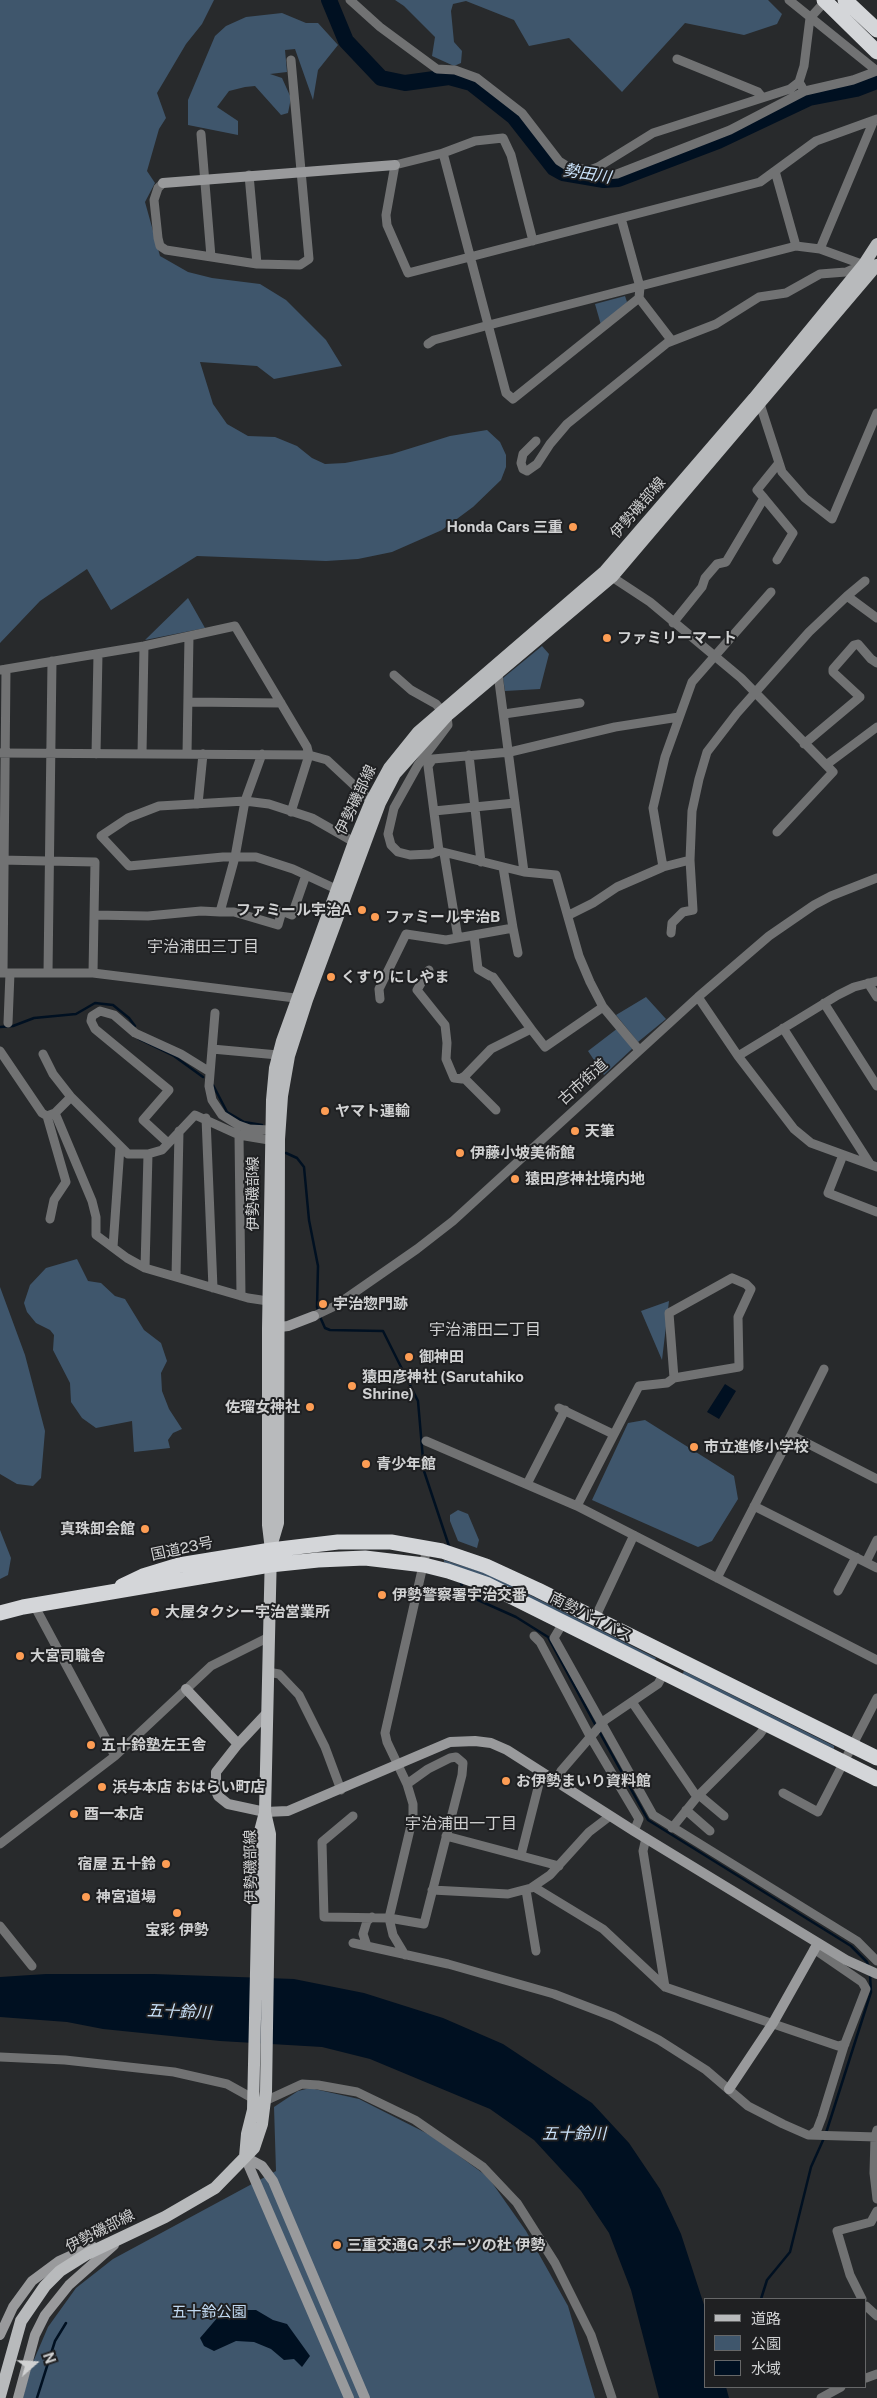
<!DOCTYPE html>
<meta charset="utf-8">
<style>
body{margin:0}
#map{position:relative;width:877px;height:2398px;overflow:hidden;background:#282a2c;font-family:"Public Sans","Noto Sans JP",sans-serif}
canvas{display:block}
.legend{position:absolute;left:704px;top:2298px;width:162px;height:90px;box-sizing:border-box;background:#1f2022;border:1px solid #666768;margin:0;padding:6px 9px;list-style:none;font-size:15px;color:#d0d1d2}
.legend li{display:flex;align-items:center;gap:10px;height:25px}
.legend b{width:25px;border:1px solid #666768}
.north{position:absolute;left:10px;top:2338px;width:50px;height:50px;-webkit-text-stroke:4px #1f2022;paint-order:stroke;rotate:71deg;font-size:14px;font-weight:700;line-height:20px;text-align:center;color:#d0d1d2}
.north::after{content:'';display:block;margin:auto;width:18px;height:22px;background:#d0d1d2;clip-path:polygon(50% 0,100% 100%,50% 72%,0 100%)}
</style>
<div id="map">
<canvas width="877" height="2398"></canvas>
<ul class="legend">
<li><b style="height:6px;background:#b8babc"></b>道路</li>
<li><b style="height:14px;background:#3f566c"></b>公園</li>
<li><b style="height:14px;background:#001021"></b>水域</li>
</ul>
<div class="north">N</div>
</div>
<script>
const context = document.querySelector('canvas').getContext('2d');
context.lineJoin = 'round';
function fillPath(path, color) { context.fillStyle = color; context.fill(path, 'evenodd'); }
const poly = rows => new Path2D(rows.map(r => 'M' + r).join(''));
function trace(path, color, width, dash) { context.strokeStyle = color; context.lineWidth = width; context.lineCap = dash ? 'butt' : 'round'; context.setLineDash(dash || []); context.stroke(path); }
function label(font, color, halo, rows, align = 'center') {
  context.font = font + ' "Public Sans","Noto Sans JP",sans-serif'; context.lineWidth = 4; context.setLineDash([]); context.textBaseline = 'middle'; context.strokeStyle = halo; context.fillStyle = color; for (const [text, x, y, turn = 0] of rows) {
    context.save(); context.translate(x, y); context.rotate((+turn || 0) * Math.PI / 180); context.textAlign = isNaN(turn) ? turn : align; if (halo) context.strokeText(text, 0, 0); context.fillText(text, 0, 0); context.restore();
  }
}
fillPath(poly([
 [0,0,214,0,202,24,186,44,157,93,166,118,159,129,147,171,155,183,145,202,160,256,188,272,212,278,260,284,286,300,326,340,342,366,274,379,257,366,200,362,213,404,227,424,248,436,275,437,297,446,312,458,325,464,345,463,392,454,450,436,487,430,500,442,506,455,506,467,501,480,473,507,442,530,392,552,358,559,326,561,197,556,111,610,87,569,40,601,0,643],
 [395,0,768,0,782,14,777,24,744,35,685,23,622,92,569,38,529,46,514,20,466,1,453,4,451,11,454,42,462,51,461,63,454,66,432,56,435,37,404,6],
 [282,13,306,23,318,23,338,45,318,70,313,100,295,49,285,50,287,72,270,74,282,78,291,98,288,113,281,115,255,86,245,87,229,91,217,107,238,121,238,135,188,125,188,100,215,36,226,26,246,17],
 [625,296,627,302,601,325,595,304],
 [188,598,205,628,145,640],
 [542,646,549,654,540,689,505,691,503,678],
 [646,997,666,1019,638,1042,616,1015],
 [618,1028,631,1045,632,1049,604,1075,588,1051],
 [77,1259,88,1281,101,1283,115,1296,125,1299,144,1330,161,1343,167,1361,161,1373,162,1391,169,1409,182,1429,173,1433,168,1440,170,1448,134,1452,132,1421,96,1428,82,1418,71,1402,70,1383,53,1350,54,1335,50,1330,36,1323,27,1312,24,1303,30,1285,46,1268],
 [0,1287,25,1355,45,1431,41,1478,33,1486,17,1484,0,1474],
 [669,1301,662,1360,641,1311],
 [645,1420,734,1476,738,1499,712,1541,698,1547,592,1500,628,1423],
 [458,1510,468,1514,479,1540,477,1548,458,1541,450,1521,450,1515],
 [0,1530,11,1558,8,1575,0,1579],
 [444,1560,488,1574,656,1658,655,1660,444,1562],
 [684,1671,834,1746,834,1749,682,1675],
 [310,2088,359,2099,432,2136,488,2177,526,2231,568,2306,595,2398,23,2398,30,2369,48,2327,76,2288,113,2259,276,2171,274,2107,298,2091]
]), '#3f566c');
fillPath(poly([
 [725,1384,736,1391,719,1419,707,1412],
 [46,1974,154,1974,294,1979,364,1993,443,2018,503,2044,592,2103,629,2143,660,2189,681,2234,706,2311,706,2387,726,2387,729,2398,659,2398,631,2290,609,2233,581,2191,534,2140,490,2109,370,2059,322,2047,220,2041,103,2029,67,2022,0,2017,0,1977],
 [224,2310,256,2310,273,2320,287,2324,310,2356,302,2367,294,2359,284,2360,271,2349,254,2342,236,2341,214,2351,204,2346,200,2338]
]), '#001021');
trace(poly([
 [0,1027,13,1026,34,1018,76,1014,95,1003,113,1005,129,1018,135,1026],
 [139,1039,174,1056,203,1077],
 [213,1085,227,1112,244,1122,262,1125],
 [286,1153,297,1158,304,1167,309,1220,318,1266,317,1307,321,1319,325,1328,330,1330,383,1331,418,1401,424,1471,450,1549],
 [460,1580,464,1592,469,1596,516,1617,548,1637,596,1726],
 [599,1731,648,1820,851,1946,867,1962,869,1968],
 [826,2133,871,1992,870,1975],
 [761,2299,767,2280,790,2252,811,2167,824,2138],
 [37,2398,55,2341,66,2323]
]), '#001021', 2.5);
trace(poly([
 [329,0,346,41,381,78,405,83,449,77,471,83,514,117,554,168,563,173,604,180,618,179,718,141,809,98,856,89,877,81]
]), '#001021', 16);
trace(poly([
 [350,0,380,27,437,69,455,70,477,78,522,113,559,161,567,166,583,169,590,170,598,167,653,133,790,89,799,82],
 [789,0,877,71],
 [677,59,758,92,762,97],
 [802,87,799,82,804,66,810,18,820,7],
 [201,134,211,257],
 [443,153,395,165,386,215,387,225,408,273,760,182,816,141,877,119],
 [590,170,607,175,617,174,730,130,805,91,853,80,877,71],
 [775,171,796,246],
 [249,175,257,264],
 [163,183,158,188,154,200,158,238,160,246,166,250,257,264,300,265,309,259,291,60],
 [621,218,640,287,639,298,672,341],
 [533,241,511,155,503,138,475,141,443,153,506,393,513,399,639,298],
 [820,249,874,120],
 [428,344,434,340,489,325,796,246,820,249,867,266],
 [760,404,782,472,805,498,832,519,877,413],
 [536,441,523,454,521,463,523,469,527,471,537,464,550,444,567,424,667,343,716,324,759,297,786,293,820,274,846,272,862,265],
 [764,498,793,533,777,560],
 [612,577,650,602,741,678,833,772,777,832],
 [847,596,865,581],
 [673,623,702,587,705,578,717,564,726,562,764,498,757,490,778,464],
 [0,670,144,646,235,626,307,747,309,755,291,812],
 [498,674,524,872],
 [394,675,411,690,436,704,442,711],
 [189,702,281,703],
 [504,714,580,703],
 [447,716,448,725,418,765,394,808,388,834,391,845,398,852,410,855,431,854,439,851,524,872,556,875,579,956,590,982,603,1007,639,1050],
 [804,744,860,697,833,672,833,669,854,645,858,644,871,659,877,663],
 [0,753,309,755,327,760,371,801],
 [96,754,98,654],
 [142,754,144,646],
 [187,754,189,636],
 [469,755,481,862],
 [826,765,877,727],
 [198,804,203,754],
 [434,811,515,803],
 [439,851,428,766,433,759,510,752,615,727,679,717],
 [444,853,458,938],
 [0,860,95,862,93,973],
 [663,867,653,808,665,757,692,682,771,592],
 [336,889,293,869,256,857,223,857,129,866,101,836,128,818,159,806,245,801,269,804,312,818,354,842],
 [220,912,235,857,245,801,262,754],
 [94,915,148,916,201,911,220,912,234,912,278,925,282,911,292,915,306,875],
 [569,915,593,903,617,887,663,867,690,860,692,811,699,779,707,752,737,713,809,632,847,596,877,618],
 [513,928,518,953],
 [671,933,672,923,683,912,693,910,690,860],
 [474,935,478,969,490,976],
 [429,970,417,990,445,1025,447,1043,446,1059,454,1078,462,1079,491,1049,531,1029,545,1047,603,1007],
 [0,973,93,973,303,999],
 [3,973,6,669],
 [48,973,52,661],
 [493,977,531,1029],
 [868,983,877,997],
 [698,997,738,1056,794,1129,811,1143,877,1167],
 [380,999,379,989,406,934,446,940,513,928,503,867],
 [824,1003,877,1086],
 [215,1013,209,1086,212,1100,222,1115,238,1125,249,1129,269,1130],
 [8,1023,10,973],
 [783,1028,870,1164],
 [212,1049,278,1055],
 [0,1051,42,1113,47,1116,55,1113,71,1097,128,1154,148,1154,162,1150,195,1115,239,1135,269,1140],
 [43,1054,53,1074,71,1097],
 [738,1056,838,995,854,987,877,981],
 [463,1077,496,1110],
 [55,1113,92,1201,96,1217,96,1235,127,1258,145,1268,248,1298,268,1301],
 [47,1116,66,1182,54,1200,50,1219],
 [206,1118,213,1288],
 [239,1135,241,1296],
 [168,1143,143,1120,169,1090,95,1029,91,1021,92,1016,100,1011,114,1015,135,1033,181,1054,210,1072],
 [843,1155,828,1193,877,1212],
 [113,1247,120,1147],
 [145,1268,148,1154],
 [176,1277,179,1131],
 [732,1278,746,1284,751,1289,738,1317,739,1367,674,1378,669,1313,732,1278],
 [314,1316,335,1306,417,1249,453,1221,698,997,769,936,814,905,831,896,877,878],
 [559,1408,613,1434],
 [791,1435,824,1369],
 [426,1441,577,1506,877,1660],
 [527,1484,565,1410],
 [577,1506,639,1386,667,1383,674,1378],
 [754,1506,877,1568],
 [866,1562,877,1540],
 [717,1578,791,1435,877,1479],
 [838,1591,856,1557],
 [34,1605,115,1756],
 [595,1618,634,1535],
 [563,1623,554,1638,653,1815,857,1941,877,1961],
 [534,1636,540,1642,591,1738,639,1819,634,1831],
 [268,1672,279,1674,299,1695,325,1747,341,1790],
 [632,1702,697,1797,760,1734,767,1724],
 [556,1781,561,1771,605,1720,658,1684,664,1673],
 [783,1793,818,1812,877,1698],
 [699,1795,724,1816],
 [686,1810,710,1831],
 [353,1816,322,1842,324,1917,389,1918,424,1924,462,1775,463,1763,456,1757,450,1758,428,1769,407,1784],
 [672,1828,697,1797],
 [446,1836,559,1866],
 [646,1838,643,1851,665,1987],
 [0,1844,115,1756,211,1666,269,1637],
 [521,1855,542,1772],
 [534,1887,603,1929,665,1987,838,2046,845,2044],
 [432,1890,508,1894,531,1888,550,1875,589,1832,610,1816],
 [526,1890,536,1951],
 [0,1926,32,1966],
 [353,1943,448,1964,554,1994,614,2017,659,2040,706,2070,748,2106,783,2124,808,2135,877,2137],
 [367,1946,363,1934,367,1921,372,1917],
 [405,1955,393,1935,389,1918,413,1817,413,1804,407,1784,387,1742,385,1733,427,1548],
 [0,2057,65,2060,174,2072,227,2084,254,2099],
 [265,2101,302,2084,318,2085,357,2092,415,2120,483,2167,517,2203,555,2263,591,2335,612,2398],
 [877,2130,875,2137,874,2173,877,2199],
 [811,2135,817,2130,822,2117,844,2046,866,1989,862,1982,814,1949],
 [862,2299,850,2275,837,2231,871,2222,877,2211],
 [866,2306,877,2316],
 [866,2378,877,2374],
 [821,2398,841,2387]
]), '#717273', 9);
trace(poly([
 [163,183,395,165],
 [272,1328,288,1326,314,1316],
 [186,1689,238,1744],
 [267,1713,238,1744,216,1772,216,1791,218,1796,228,1804,265,1812,288,1811,450,1742,475,1741,491,1743,507,1750,634,1831,846,1960,877,1974],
 [729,2089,773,2023,818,1943],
 [245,2157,262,2166,273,2181,365,2398],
 [245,2157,349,2398],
 [0,2335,13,2307,32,2281,59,2261,92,2246],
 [18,2398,35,2335,45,2315,69,2285,114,2245]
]), '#999a9c', 10);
trace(poly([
 [273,1540,278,1523,279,1139,282,1096,289,1056,307,1000,380,803,395,774,447,716,612,577,877,265],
 [245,2157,247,2134,253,2110,259,1835,264,1816],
 [0,2396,21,2321,45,2286,60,2271,87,2254,165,2217,215,2188,254,2148,262,2124,266,2092,270,1834,265,1812,271,1550,268,1525,268,1328,272,1100,275,1068,282,1041,354,842,371,801,389,768,418,732,605,571,754,398,864,264,877,244]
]), '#b8babc', 12);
trace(poly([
 [824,0,877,52],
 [845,0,877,30],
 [122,1586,143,1576,179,1565,271,1550,338,1542,391,1542,442,1551,486,1566,538,1590,877,1758],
 [0,1613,23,1607,270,1565,318,1560,365,1558,424,1565,448,1571,486,1584,877,1779]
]), '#d4d6d9', 15);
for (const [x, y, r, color] of [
 [573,527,5,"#fd9d54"],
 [607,638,5,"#fd9d54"],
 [362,910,5,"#fd9d54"],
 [375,917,5,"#fd9d54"],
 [331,977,5,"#fd9d54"],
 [325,1111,5,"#fd9d54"],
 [575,1131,5,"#fd9d54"],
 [460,1153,5,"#fd9d54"],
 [515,1179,5,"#fd9d54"],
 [323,1304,5,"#fd9d54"],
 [409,1357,5,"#fd9d54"],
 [352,1386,5,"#fd9d54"],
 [310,1407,5,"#fd9d54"],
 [694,1447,5,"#fd9d54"],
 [366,1464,5,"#fd9d54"],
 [145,1529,5,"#fd9d54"],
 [382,1595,5,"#fd9d54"],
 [155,1612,5,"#fd9d54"],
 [20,1656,5,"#fd9d54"],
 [91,1745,5,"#fd9d54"],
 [506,1781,5,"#fd9d54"],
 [102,1787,5,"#fd9d54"],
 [74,1814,5,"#fd9d54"],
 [166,1864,5,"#fd9d54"],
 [86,1897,5,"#fd9d54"],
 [177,1913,5,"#fd9d54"],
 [337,2245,5,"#fd9d54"]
]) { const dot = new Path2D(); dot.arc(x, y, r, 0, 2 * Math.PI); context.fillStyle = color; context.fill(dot); trace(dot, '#1f2022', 2); }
label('15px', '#d0d1d2', '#1f2022', [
 ["伊勢磯部線",638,508,-49],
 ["伊勢磯部線",356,800,-65],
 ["古市街道",583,1082,-42],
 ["伊勢磯部線",253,1194,-90],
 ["国道23号",182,1549,-12],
 ["南勢バイパス",591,1617,27],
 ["伊勢磯部線",251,1867,-91],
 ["伊勢磯部線",100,2231,-27]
]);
label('bold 15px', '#d0d1d2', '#1f2022', [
 ["Honda Cars 三重",563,527,"right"],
 ["ファミリーマート",617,638],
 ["ファミール宇治A",352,910,"right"],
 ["ファミール宇治B",385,917],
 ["くすり にしやま",341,977],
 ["ヤマト運輸",335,1111],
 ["天筆",585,1131],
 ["伊藤小坡美術館",470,1153],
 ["猿田彦神社境内地",525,1179],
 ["宇治惣門跡",333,1304],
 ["御神田",419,1357],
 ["猿田彦神社 (Sarutahiko",362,1377],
 ["Shrine)",362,1394],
 ["佐瑠女神社",300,1407,"right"],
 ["市立進修小学校",704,1447],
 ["青少年館",376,1464],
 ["真珠卸会館",135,1529,"right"],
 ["伊勢警察署宇治交番",392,1595],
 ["大屋タクシー宇治営業所",165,1612],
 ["大宮司職舎",30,1656],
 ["五十鈴塾左王舎",101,1745],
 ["お伊勢まいり資料館",516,1781],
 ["浜与本店 おはらい町店",112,1787],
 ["酉一本店",84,1814],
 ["宿屋 五十鈴",156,1864,"right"],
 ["神宮道場",96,1897],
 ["宝彩 伊勢",177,1930,"center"],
 ["三重交通G スポーツの杜 伊勢",347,2245]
], 'left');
label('15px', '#c2daf2', '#1f2022', [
 ["五十鈴公園",209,2312]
]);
label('italic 16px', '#cbe3fb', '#1f2022', [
 ["勢田川",587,174,9],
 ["五十鈴川",179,2012,2],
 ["五十鈴川",574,2134]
]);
label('16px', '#d0d1d2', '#1f2022', [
 ["宇治浦田三丁目",203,947],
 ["宇治浦田二丁目",485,1330],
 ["宇治浦田一丁目",461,1824]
]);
</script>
